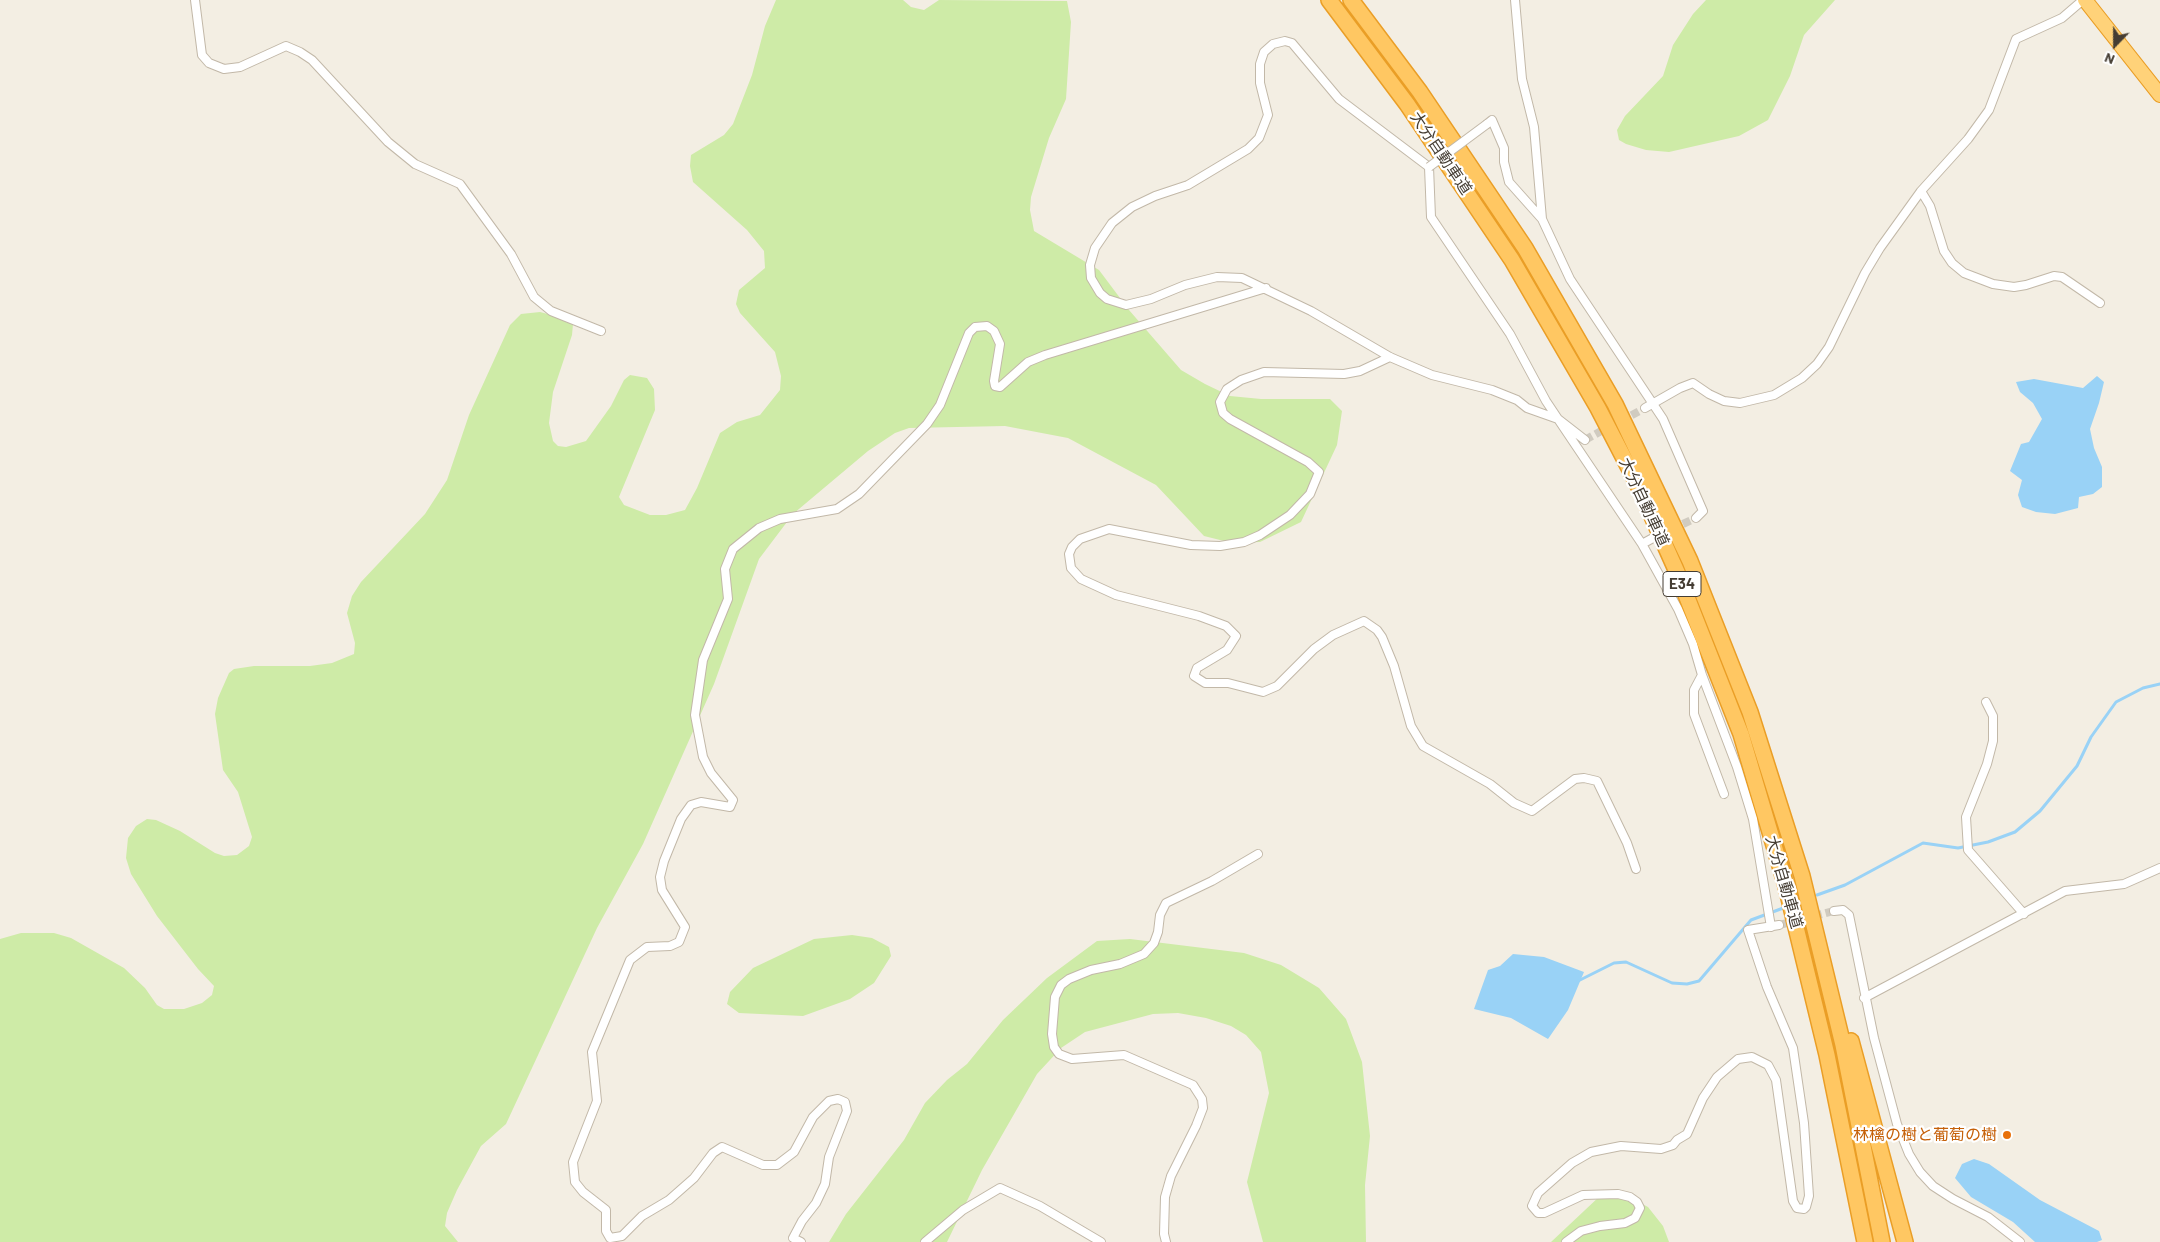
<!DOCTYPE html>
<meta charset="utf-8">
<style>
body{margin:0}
#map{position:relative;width:2160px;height:1242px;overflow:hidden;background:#f3eee3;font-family:Barlow,sans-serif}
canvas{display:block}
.north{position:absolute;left:2090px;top:20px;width:50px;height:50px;-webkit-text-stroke:4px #fff;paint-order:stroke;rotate:202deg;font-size:14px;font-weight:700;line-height:20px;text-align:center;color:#453d33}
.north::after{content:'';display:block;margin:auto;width:18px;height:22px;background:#453d33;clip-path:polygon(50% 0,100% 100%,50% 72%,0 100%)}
</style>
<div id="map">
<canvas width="2160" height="1242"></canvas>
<div class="north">N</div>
</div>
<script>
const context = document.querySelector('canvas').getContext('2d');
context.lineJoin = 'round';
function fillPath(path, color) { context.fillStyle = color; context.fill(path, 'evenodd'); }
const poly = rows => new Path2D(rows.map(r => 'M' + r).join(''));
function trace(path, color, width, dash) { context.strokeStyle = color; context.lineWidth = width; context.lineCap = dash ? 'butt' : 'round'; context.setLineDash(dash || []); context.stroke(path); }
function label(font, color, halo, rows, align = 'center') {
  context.font = font + ' Barlow,"Noto Sans JP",sans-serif'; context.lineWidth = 4.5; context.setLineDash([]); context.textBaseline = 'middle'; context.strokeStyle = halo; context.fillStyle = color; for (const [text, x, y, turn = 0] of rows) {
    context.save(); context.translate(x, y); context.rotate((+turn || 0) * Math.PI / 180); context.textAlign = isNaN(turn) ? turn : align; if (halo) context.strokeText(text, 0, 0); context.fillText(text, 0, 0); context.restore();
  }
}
fillPath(poly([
 [776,0,903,0,911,7,924,10,939,0,1067,1,1071,22,1066,99,1049,138,1031,197,1030,210,1034,231,1099,270,1129,310,1181,370,1205,384,1230,396,1261,399,1330,399,1342,411,1337,445,1301,522,1260,542,1232,543,1204,536,1156,485,1068,438,1005,426,909,428,895,433,868,451,793,514,759,559,714,684,643,844,597,928,506,1124,481,1146,457,1190,447,1213,445,1226,458,1242,0,1242,0,939,21,933,54,933,71,938,124,968,145,988,157,1005,164,1009,184,1009,202,1003,212,995,214,986,198,969,157,916,131,874,126,858,128,838,136,826,147,819,156,820,180,831,215,853,224,856,237,855,249,846,252,837,238,792,223,770,215,714,218,698,229,673,234,669,254,666,310,666,332,663,354,654,355,643,347,613,352,596,361,582,425,514,447,480,469,415,510,325,521,314,540,312,563,318,573,324,572,335,553,392,549,423,553,441,558,446,566,447,586,441,611,406,624,380,630,375,647,378,654,389,655,410,619,497,624,505,650,515,666,515,685,510,697,488,720,433,737,422,760,415,780,390,781,376,775,352,740,313,736,304,739,290,765,268,764,251,747,230,693,182,690,166,691,155,724,135,733,124,752,75,765,26],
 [1706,0,1835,0,1804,35,1790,76,1768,120,1739,136,1669,152,1646,150,1626,144,1619,140,1617,130,1625,116,1663,76,1673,45,1693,14],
 [852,935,872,938,889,947,891,956,874,983,850,999,803,1016,739,1013,727,1004,730,992,753,968,814,939],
 [1130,939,1244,953,1281,965,1319,988,1346,1019,1362,1062,1370,1136,1365,1185,1366,1242,1263,1242,1247,1182,1269,1093,1261,1052,1246,1035,1231,1026,1206,1018,1178,1013,1153,1014,1085,1032,1061,1048,1037,1074,982,1170,947,1242,829,1242,846,1214,904,1140,925,1103,947,1080,967,1064,1003,1020,1047,978,1097,941],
 [1623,1194,1648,1207,1663,1226,1669,1242,1551,1242,1601,1195]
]), '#ceeba7');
fillPath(poly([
 [2097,376,2104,382,2099,403,2090,429,2094,448,2102,467,2102,487,2093,494,2079,497,2078,508,2055,514,2036,512,2022,507,2018,495,2022,480,2010,471,2021,444,2029,442,2042,419,2033,403,2020,392,2016,382,2034,379,2083,388],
 [1513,954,1544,957,1584,972,1568,1010,1548,1039,1511,1018,1474,1009,1488,970,1500,966],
 [1974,1159,1989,1164,2040,1200,2099,1231,2102,1240,2097,1242,2035,1242,2013,1222,1971,1197,1955,1178,1962,1164]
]), '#99d2f6');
trace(poly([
 [1817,895,1845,885,1923,843,1958,848,1988,842,2015,832,2040,811,2077,766,2091,737,2116,702,2143,688,2160,684],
 [1578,981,1614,963,1626,962,1672,983,1687,984,1699,981,1751,920,1786,907]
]), '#99d2f6', 3);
trace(poly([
 [1621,421,1645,408],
 [1585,440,1610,426],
 [1672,529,1696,518],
 [1779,925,1834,911]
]), '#d0cbc0', 8, [8, 4]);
const minor = poly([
 [195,0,202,55,209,63,224,69,240,67,286,46,300,52,312,60,388,142,415,164,460,184,511,254,534,297,551,311,601,331],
 [1515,0,1522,79,1534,127,1542,219,1570,279,1663,419,1703,511,1696,518],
 [1487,124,1492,120,1504,148,1504,162,1509,182,1542,219],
 [1921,191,1930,206,1944,251,1952,263,1964,273,1993,284,2014,287,2026,285,2054,276,2062,277,2100,303],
 [1390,357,1360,371,1344,374,1264,372,1241,380,1227,389,1220,402,1223,413,1230,419,1308,462,1319,472,1310,494,1290,515,1260,535,1244,542,1220,546,1191,545,1109,529,1080,539,1072,547,1069,554,1071,568,1081,579,1116,595,1199,616,1226,626,1236,636,1227,650,1197,668,1194,676,1205,683,1228,683,1263,692,1277,686,1314,649,1333,635,1364,621,1377,630,1382,637,1394,666,1411,726,1423,746,1490,784,1514,803,1532,811,1575,779,1584,778,1597,781,1627,843,1636,869],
 [1645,408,1680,388,1693,383,1709,394,1724,401,1740,403,1774,395,1802,378,1817,364,1829,347,1865,273,1880,248,1921,191,1968,139,1989,110,2016,39,2062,18,2083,0],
 [1585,440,1558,419,1527,408,1517,400,1492,390,1432,375,1390,357,1311,311,1242,278,1217,277,1185,285,1151,299,1126,305,1107,299,1100,293,1091,278,1090,265,1095,248,1112,223,1132,207,1155,196,1188,185,1248,149,1259,138,1268,115,1260,83,1260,64,1264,52,1273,44,1285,41,1292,43,1339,99,1429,167,1431,217,1510,334,1546,401,1558,419,1642,544,1678,609,1693,644,1702,675,1737,767,1753,819,1771,927],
 [1642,544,1653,538],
 [1702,675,1694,690,1694,714,1724,794],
 [1986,702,1993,716,1993,741,1987,764,1966,817,1968,850,2024,914],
 [1834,911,1843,910,1849,915,1874,1038,1897,1124,1909,1154,1920,1172,1933,1186,1953,1199,1988,1217,2020,1242],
 [1864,998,2065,891,2124,884,2160,868],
 [801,1242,793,1238,802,1221,816,1203,825,1184,829,1157,847,1111,845,1102,838,1099,829,1101,813,1117,794,1152,777,1165,763,1165,722,1147,713,1153,694,1178,669,1200,642,1216,622,1236,610,1238,606,1231,606,1210,583,1192,575,1182,573,1162,597,1101,592,1052,630,960,647,947,670,946,679,942,685,927,662,890,660,877,664,861,681,819,691,805,701,802,730,807,733,800,711,773,703,757,695,715,703,660,728,599,725,569,733,549,759,528,780,519,837,509,859,494,927,424,940,405,969,333,975,327,987,326,994,331,1000,344,994,381,995,386,1000,387,1028,362,1045,355,1266,288],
 [925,1242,963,1210,1000,1188,1040,1206,1101,1242],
 [1166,1242,1164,1234,1165,1197,1171,1176,1196,1126,1203,1108,1202,1099,1193,1085,1124,1055,1072,1059,1059,1054,1054,1047,1052,1034,1055,997,1061,985,1069,979,1091,970,1120,964,1144,954,1154,943,1158,932,1160,915,1166,903,1212,881,1258,854],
 [1566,1242,1581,1231,1600,1226,1625,1223,1635,1218,1640,1208,1637,1202,1630,1197,1618,1194,1583,1195,1544,1213,1538,1213,1532,1206,1538,1193,1572,1163,1591,1152,1621,1146,1661,1149,1673,1145,1677,1140,1687,1134,1703,1098,1717,1077,1738,1059,1752,1057,1768,1065,1776,1080,1793,1201,1797,1208,1804,1209,1806,1207,1809,1196,1804,1123,1793,1048,1767,987,1748,930,1779,925]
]);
const trunk = poly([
 [2085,0,2160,95]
]);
const motorway = poly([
 [1329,0,1407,104,1512,260,1598,408,1639,487,1677,572,1741,734,1786,886,1827,1055,1865,1242],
 [1351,0,1420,92,1525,248,1615,404,1690,561,1750,712,1802,876,1843,1045,1882,1242],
 [1851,1041,1905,1242]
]);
trace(minor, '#c2b8a8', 10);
trace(trunk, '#ea9e26', 16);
trace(motorway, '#ea9e26', 18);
trace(minor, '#fff', 8);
trace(trunk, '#ffd279', 14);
trace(motorway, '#ffc762', 15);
const minorBridge = poly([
 [1429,167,1487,124]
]);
trace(minorBridge, '#c2b8a8', 10, []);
trace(minorBridge, '#fff', 8);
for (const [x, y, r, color] of [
 [2007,1135,5,"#e8710a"]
]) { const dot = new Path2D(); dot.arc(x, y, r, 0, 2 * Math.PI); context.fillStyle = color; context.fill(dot); trace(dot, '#fff', 2); }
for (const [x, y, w] of [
 [1682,584,38]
]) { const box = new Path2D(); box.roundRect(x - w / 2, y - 12.5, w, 25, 4); context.fillStyle = '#fff'; context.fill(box); trace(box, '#453d33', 1); }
label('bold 15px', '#453d33', null, [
 ["E34",1682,584]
]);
label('16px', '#453d33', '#fff', [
 ["大分自動車道",1441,153,56],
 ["大分自動車道",1644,502,65],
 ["大分自動車道",1784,882,74]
]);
label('16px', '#c56008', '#fff', [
 ["林檎の樹と葡萄の樹",1997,1135]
], 'right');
</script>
